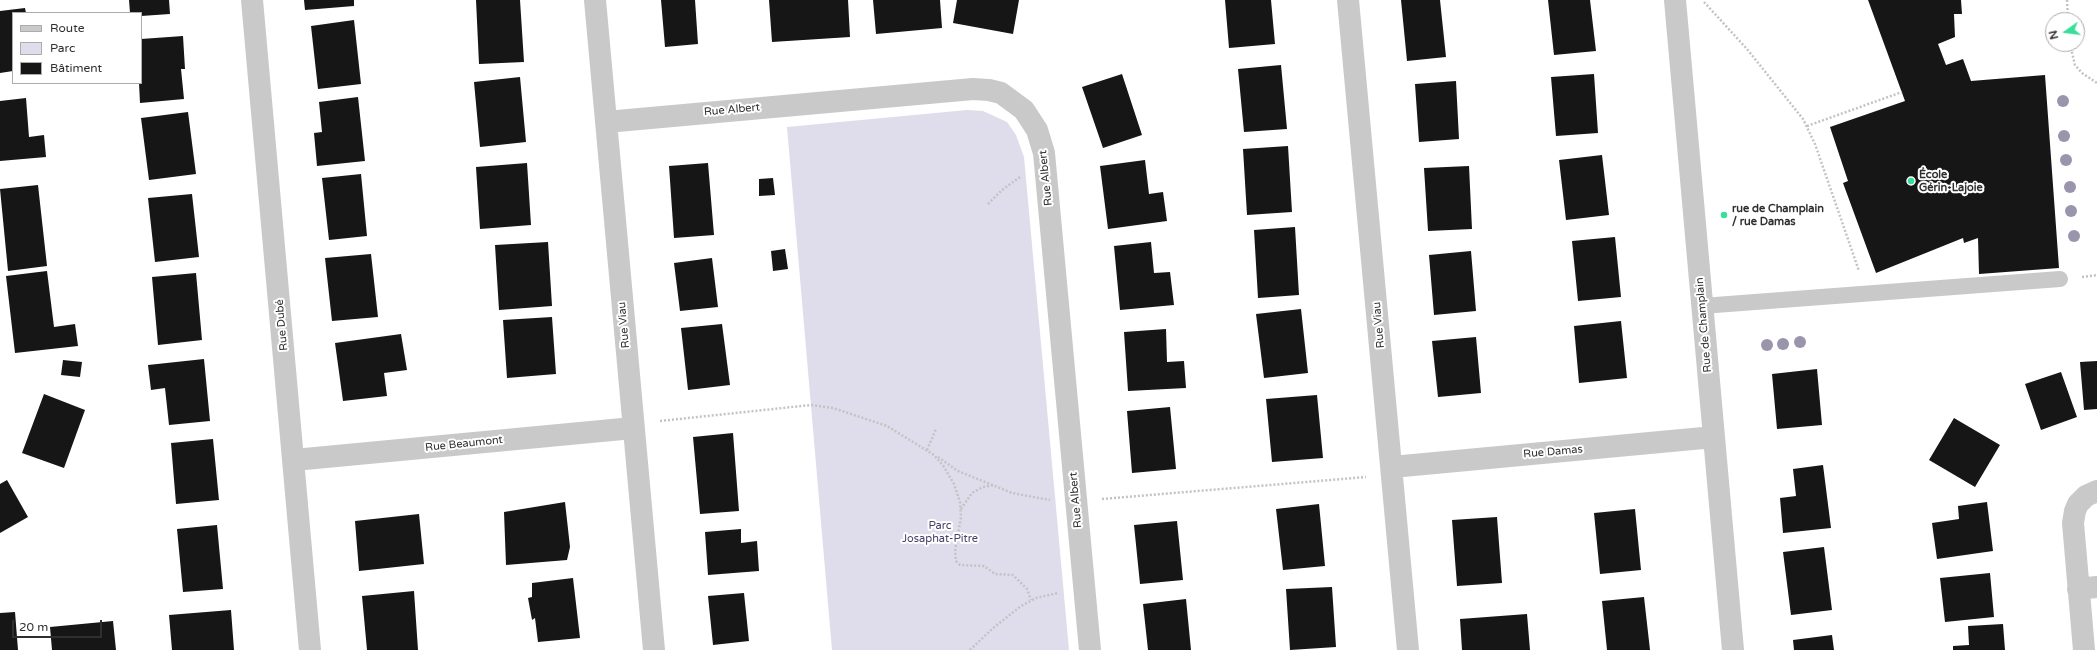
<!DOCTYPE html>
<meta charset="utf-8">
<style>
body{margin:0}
#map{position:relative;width:2097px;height:650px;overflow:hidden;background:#fff;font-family:"Varela Round",sans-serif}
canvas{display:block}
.legend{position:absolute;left:12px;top:12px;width:130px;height:72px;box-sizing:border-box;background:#fff;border:1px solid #acacac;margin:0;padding:5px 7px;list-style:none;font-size:12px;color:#2f2f2f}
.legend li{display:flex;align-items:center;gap:8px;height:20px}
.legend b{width:20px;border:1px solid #acacac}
.north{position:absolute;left:2045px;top:12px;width:40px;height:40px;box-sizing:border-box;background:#fff;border:1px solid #acacac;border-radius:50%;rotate:256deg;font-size:11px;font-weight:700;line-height:16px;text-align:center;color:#2f2f2f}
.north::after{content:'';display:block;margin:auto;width:14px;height:18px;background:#39de9b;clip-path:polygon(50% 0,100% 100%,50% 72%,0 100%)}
.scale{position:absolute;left:12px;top:620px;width:90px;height:18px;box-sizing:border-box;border:2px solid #2f2f2f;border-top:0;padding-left:5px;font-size:12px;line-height:14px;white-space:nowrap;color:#2f2f2f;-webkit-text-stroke:3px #fff;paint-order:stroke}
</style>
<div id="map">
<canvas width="2097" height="650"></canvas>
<ul class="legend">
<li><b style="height:5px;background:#c9c9c9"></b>Route</li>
<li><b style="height:11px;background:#dfddeb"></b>Parc</li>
<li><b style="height:11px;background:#161616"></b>Bâtiment</li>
</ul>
<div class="north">N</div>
<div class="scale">20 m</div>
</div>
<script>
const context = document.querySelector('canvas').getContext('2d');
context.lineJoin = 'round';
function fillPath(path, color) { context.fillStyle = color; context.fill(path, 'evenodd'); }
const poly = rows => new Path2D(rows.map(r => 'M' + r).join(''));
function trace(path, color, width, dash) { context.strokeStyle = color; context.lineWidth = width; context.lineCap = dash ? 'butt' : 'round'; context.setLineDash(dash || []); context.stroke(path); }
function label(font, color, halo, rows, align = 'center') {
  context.font = font + ' "Varela Round",sans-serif'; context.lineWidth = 4; context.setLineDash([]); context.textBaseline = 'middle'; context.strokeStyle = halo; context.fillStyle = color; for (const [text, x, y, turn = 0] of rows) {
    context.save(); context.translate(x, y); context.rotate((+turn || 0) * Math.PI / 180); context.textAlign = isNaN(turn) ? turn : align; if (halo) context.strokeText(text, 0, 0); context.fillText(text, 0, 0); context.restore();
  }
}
fillPath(poly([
 [967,110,983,111,1007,122,1016,135,1024,157,1069,650,832,650,787,127]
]), '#dfddeb');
fillPath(poly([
 [129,0,169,0,170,14,141,16,141,13,130,13],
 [304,0,354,0,354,6,305,10],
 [476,0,520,0,524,62,479,64],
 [661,0,695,0,698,44,665,47],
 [769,0,848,0,850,37,772,42],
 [873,0,940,0,942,28,876,34],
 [957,0,1019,0,1013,34,953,23],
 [1225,0,1271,0,1275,44,1229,48],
 [1401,0,1440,0,1446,57,1407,61],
 [1548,0,1590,0,1596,51,1554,55],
 [1868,0,1961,0,1962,14,1954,14,1955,37,1938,44,1946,65,1963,59,1971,81,2045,75,2059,268,1979,274,1978,238,1964,243,1963,238,1876,273,1843,183,1848,181,1830,127,1905,101],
 [25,8,26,13,13,13,13,71,0,73,0,11],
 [354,20,361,84,318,89,311,26],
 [183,36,185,69,181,69,184,99,140,103,139,83,141,83,141,39],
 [1281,65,1287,129,1244,132,1238,69],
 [1122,74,1142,135,1103,148,1082,87],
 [1594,74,1598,133,1556,136,1551,77],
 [520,77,526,142,480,147,474,82],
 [1456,81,1459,139,1419,142,1415,84],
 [358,97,365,161,317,166,314,133,322,132,319,102],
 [26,98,29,137,44,135,46,157,0,161,0,101],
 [188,112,196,174,149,180,141,118],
 [1288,146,1292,212,1247,215,1243,149],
 [1602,155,1609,215,1566,220,1559,160],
 [1145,160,1149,194,1163,192,1167,221,1108,229,1100,166],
 [527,163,531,225,480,229,476,167],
 [708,163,714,235,674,238,669,166],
 [1469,166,1472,229,1428,231,1424,168],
 [361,174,367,236,329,240,322,178],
 [773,178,775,195,759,196,759,179],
 [38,185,47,266,8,271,0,189],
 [192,194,199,257,155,262,148,198],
 [1295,227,1299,295,1258,298,1254,230],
 [1615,237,1621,297,1578,301,1572,241],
 [548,242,552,306,499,310,495,245],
 [1151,242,1154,273,1170,272,1174,305,1120,310,1114,246],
 [785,249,788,269,773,271,771,251],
 [1471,251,1476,311,1434,315,1429,255],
 [371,254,378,317,332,321,325,258],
 [712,258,718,307,680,311,674,263],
 [47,271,54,327,75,324,78,346,15,353,6,276],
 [196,273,202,340,158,345,152,277],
 [1301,309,1308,373,1264,378,1256,314],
 [552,317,556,374,507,378,503,320],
 [1621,321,1627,378,1579,383,1574,326],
 [722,324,730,385,688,390,681,328],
 [1166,329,1167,362,1184,361,1186,388,1128,391,1124,332],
 [401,334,407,370,384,373,387,396,343,401,335,343],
 [1476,337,1481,393,1438,397,1432,341],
 [204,359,210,421,169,425,165,388,151,390,148,365],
 [63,360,82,362,80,377,61,375],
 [2097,361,2097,409,2084,410,2080,362],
 [1817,369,1822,425,1777,429,1772,374],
 [2061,372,2077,417,2041,430,2025,384],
 [44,394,85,410,64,468,22,453],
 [1317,395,1323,458,1272,462,1266,399],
 [1170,407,1176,469,1132,473,1127,411],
 [1954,418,2000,445,1975,487,1929,460],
 [733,433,739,511,700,514,693,437],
 [213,439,219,500,176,504,171,443],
 [1823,465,1831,528,1783,533,1780,498,1796,496,1793,469],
 [7,480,28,517,0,533,0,484],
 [565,502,570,547,567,560,506,565,504,512],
 [1987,502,1993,551,1937,559,1932,523,1959,519,1958,506],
 [1319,504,1325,566,1283,570,1276,509],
 [1635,509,1641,570,1600,574,1594,513],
 [419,514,424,564,359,571,355,521],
 [1497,517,1502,583,1457,586,1452,520],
 [1177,521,1183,580,1140,584,1134,525],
 [217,525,223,589,183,592,177,529],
 [741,529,741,543,757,541,759,571,708,575,705,532],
 [1824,547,1832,610,1791,615,1783,552],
 [1990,573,1994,617,1945,622,1940,578],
 [573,578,580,638,538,642,535,618,532,620,528,598,532,597,532,583],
 [1332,587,1336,647,1290,650,1286,589],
 [414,591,418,650,367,650,362,596],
 [744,593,749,641,713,645,708,596],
 [1644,597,1650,650,1607,650,1602,601],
 [1186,599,1191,650,1148,650,1143,604],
 [231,610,234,650,172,650,169,615],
 [15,612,18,650,0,650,0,613],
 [1527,614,1530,650,1462,650,1460,619],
 [113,621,116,650,52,650,50,627],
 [2003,624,2005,650,1953,650,1953,646,1969,645,1968,626],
 [1832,635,1834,650,1794,650,1793,640]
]), '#161616');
trace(poly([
 [2067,0,2068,20],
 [1704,2,1747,49,1803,119,1815,144,1859,271],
 [2070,44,2075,65,2082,73,2097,83],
 [1807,126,1902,92],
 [988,204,1002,190,1020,177],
 [2082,277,2097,275],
 [660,421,811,405,833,408,887,426,934,455,944,467,954,484,960,502,961,517,955,551,956,561,960,565,984,566,995,574,1013,575,1027,589,1031,600],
 [927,450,936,429],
 [938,457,958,471,1012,493,1050,500],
 [1102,499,1366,477],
 [961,509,972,493,983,487,994,485],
 [970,650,992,629,1021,606,1036,598,1058,593]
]), '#c3c3c3', 2.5, [2, 2]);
trace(poly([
 [1702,306,2060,279]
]), '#c9c9c9', 16);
trace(poly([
 [252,0,310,650],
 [595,0,654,650],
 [1348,0,1408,650],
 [1675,0,1733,650],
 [606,122,973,89,989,90,1001,93,1024,110,1037,130,1044,153,1090,650],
 [294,460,633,428],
 [1392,467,1714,437],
 [2078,589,2097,587],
 [2084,650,2073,523,2075,511,2078,504,2086,496,2097,491]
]), '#c9c9c9', 22);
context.fillStyle = '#9a95ac';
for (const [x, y] of [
 [2063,101],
 [2064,136],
 [2066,160],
 [2070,187],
 [2071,211],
 [2074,236],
 [1800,342],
 [1783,344],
 [1767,345]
]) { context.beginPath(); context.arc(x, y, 6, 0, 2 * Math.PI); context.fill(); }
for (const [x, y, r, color] of [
 [1911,181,4,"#39de9b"],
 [1724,215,4,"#39de9b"]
]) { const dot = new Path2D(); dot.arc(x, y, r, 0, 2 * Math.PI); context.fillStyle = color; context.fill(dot); trace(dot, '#fff', 1.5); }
label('11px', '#2f2f2f', '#fff', [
 ["Rue Albert",732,110,-5],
 ["Rue Albert",1046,178,-96],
 ["Rue Dubé",282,325,-95],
 ["Rue Viau",624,325,-95],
 ["Rue Viau",1379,325,-95],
 ["Rue de Champlain",1704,325,-95],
 ["Rue Beaumont",464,444,-6],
 ["Rue Damas",1553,452,-5],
 ["Rue Albert",1076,500,-95]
]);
label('bold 11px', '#2f2f2f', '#fff', [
 ["École",1919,175],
 ["Gérin-Lajoie",1919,188],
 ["rue de Champlain",1732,209],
 ["/ rue Damas",1732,222]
], 'left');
label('11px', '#473e69', '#fff', [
 ["Parc",940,526],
 ["Josaphat-Pitre",940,539]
]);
</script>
